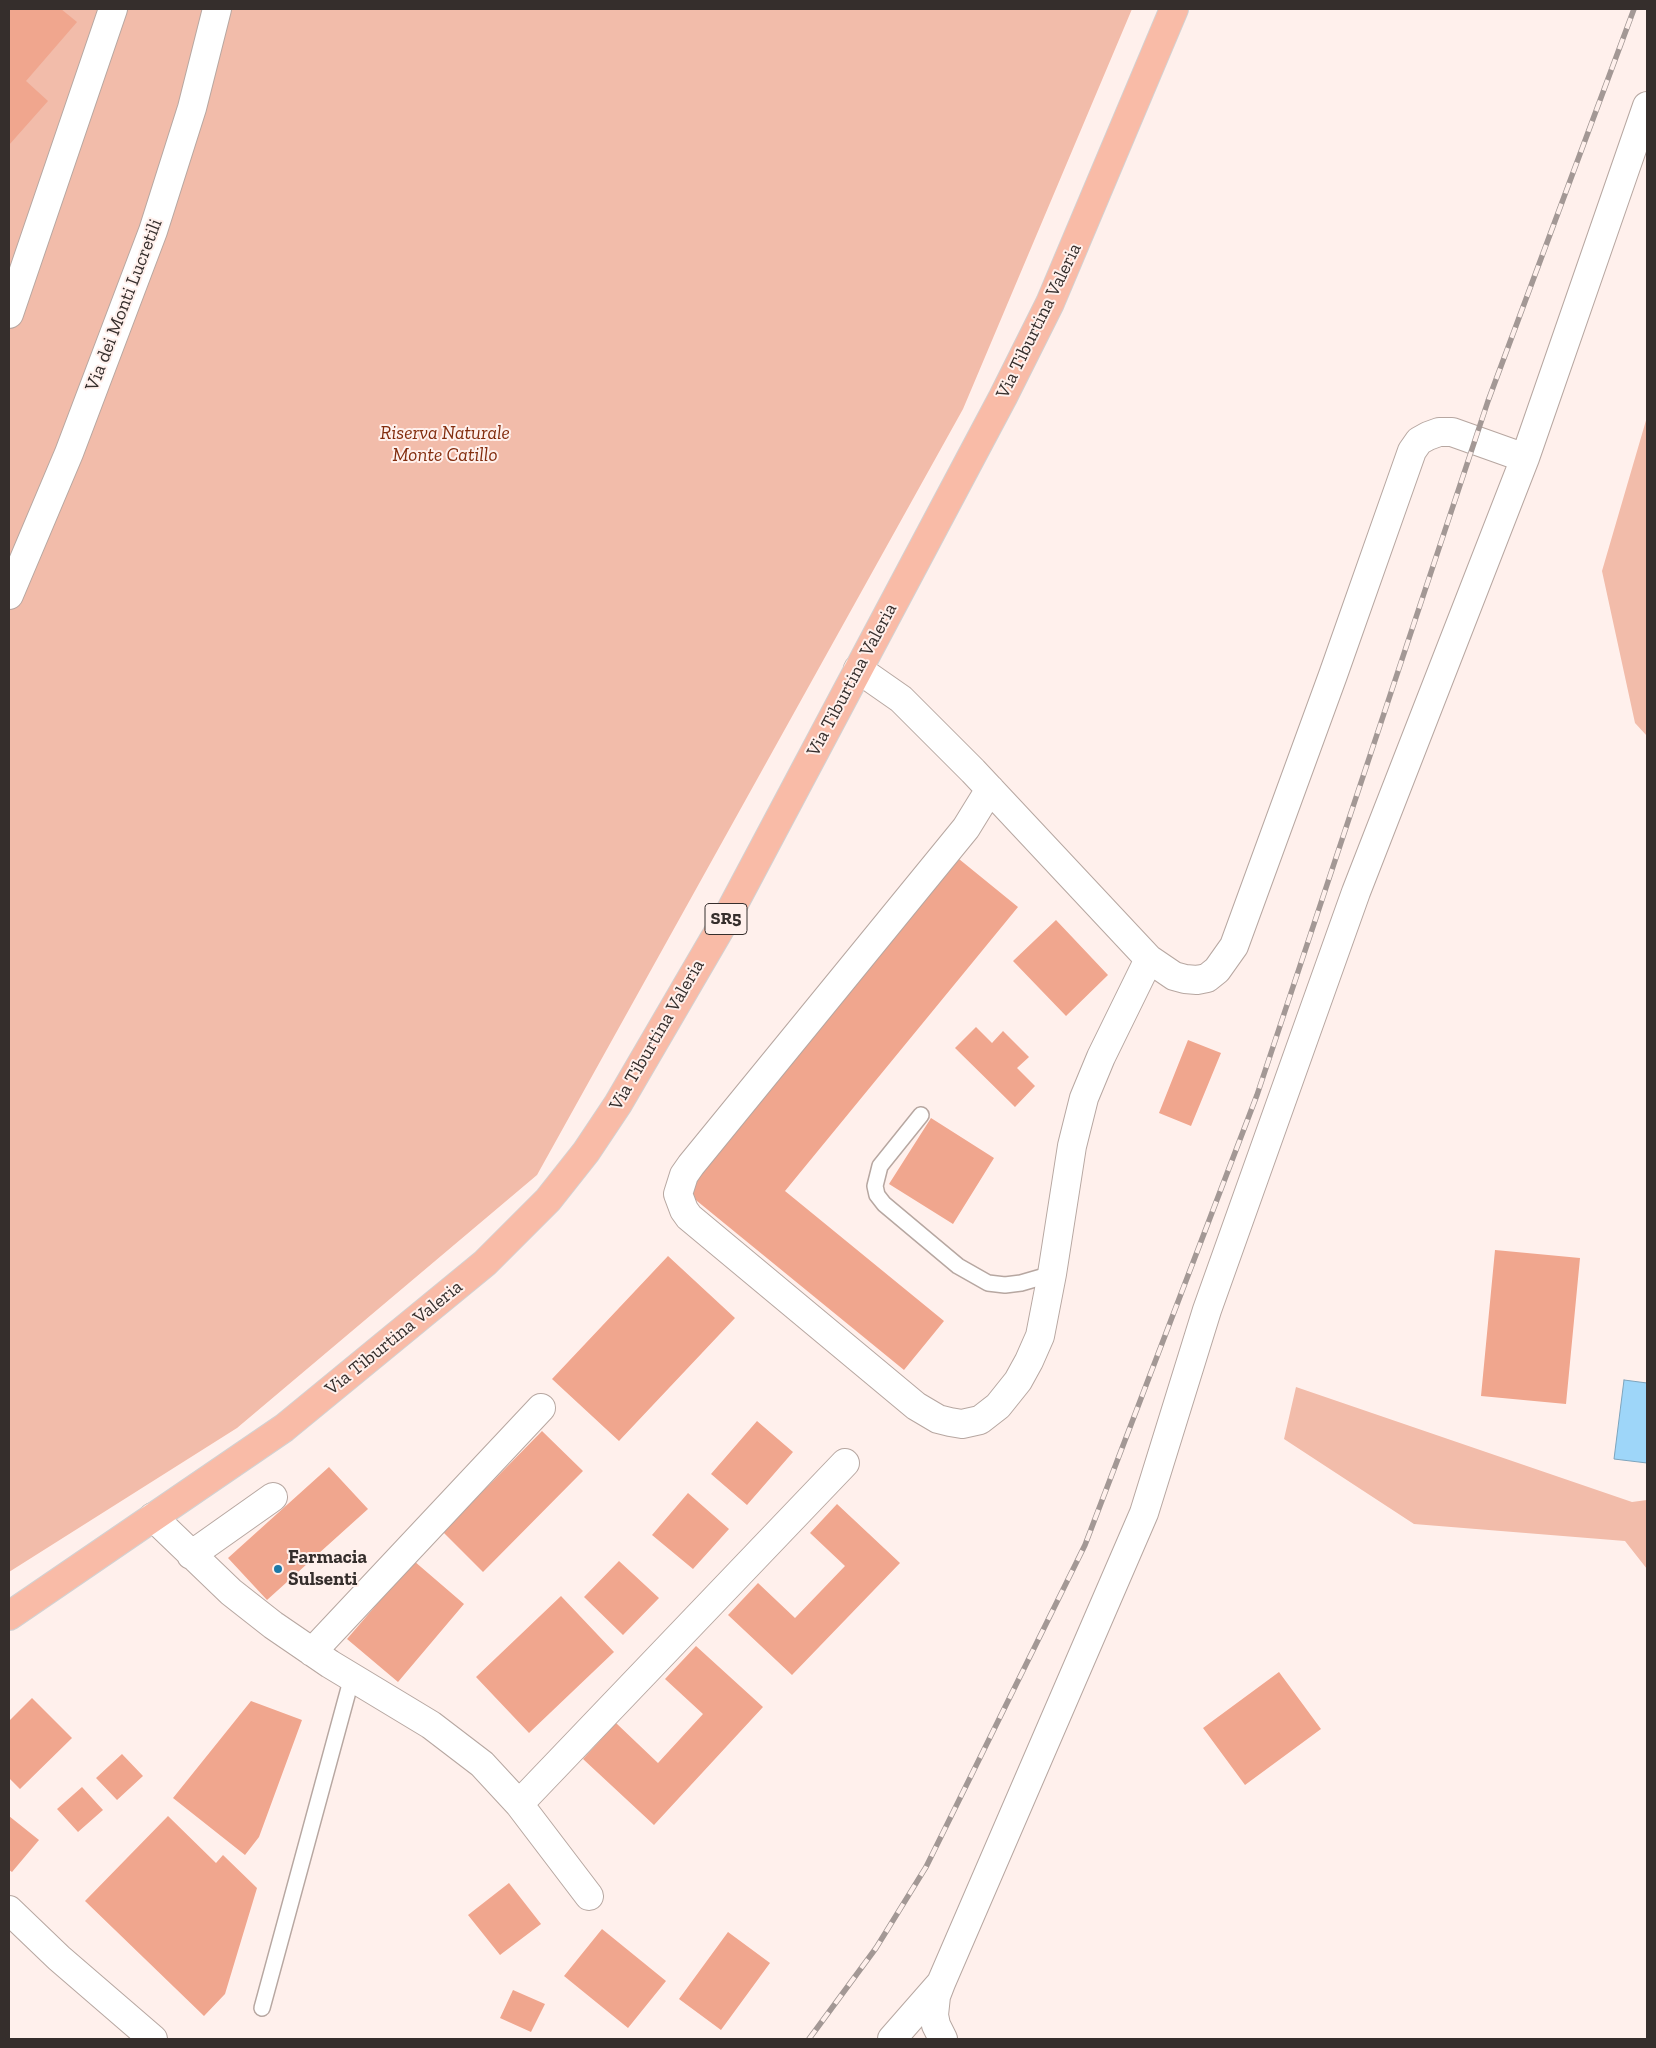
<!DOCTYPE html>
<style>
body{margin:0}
#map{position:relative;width:1656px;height:2048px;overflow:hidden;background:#fff0ec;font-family:"Zilla Slab",serif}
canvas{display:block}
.frame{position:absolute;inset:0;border:10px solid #352e2c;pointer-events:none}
</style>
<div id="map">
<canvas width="1656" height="2048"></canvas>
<div class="frame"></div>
</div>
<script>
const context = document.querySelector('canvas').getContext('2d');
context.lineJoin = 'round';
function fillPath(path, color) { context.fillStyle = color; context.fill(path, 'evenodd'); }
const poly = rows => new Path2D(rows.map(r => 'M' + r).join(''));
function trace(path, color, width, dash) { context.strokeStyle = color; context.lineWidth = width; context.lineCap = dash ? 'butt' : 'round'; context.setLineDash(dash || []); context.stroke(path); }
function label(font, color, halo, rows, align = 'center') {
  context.font = font + ' "Zilla Slab",serif'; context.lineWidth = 4; context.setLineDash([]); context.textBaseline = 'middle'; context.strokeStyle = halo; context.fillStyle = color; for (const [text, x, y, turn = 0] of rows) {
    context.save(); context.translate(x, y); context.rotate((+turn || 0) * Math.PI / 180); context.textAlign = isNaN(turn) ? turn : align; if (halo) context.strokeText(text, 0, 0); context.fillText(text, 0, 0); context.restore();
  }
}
fillPath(poly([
 [9,9,1132,9,963,409,537,1175,237,1428,9,1572],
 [1647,417,1647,736,1635,723,1602,571],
 [1296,1387,1632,1502,1647,1500,1647,1569,1625,1541,1414,1524,1284,1439]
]), '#f2bcaa');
const water = poly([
 [1624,1380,1647,1383,1647,1463,1614,1459,1624,1380]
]);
fillPath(water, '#9ed6f9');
trace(water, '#7ea4bc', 1);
fillPath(poly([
 [9,9,61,9,77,22,26,81,48,101,9,145],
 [959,859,1018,907,785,1191,944,1321,904,1370,686,1192],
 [1056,920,1108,975,1066,1016,1013,961],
 [976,1027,992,1043,1003,1031,1029,1057,1017,1068,1035,1086,1015,1107,955,1048],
 [1188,1040,1221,1053,1191,1126,1159,1113],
 [931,1118,994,1158,953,1224,889,1184],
 [1495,1250,1580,1258,1566,1404,1481,1396],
 [668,1256,735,1318,619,1441,552,1379],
 [757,1421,793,1452,747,1505,711,1474],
 [542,1431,583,1471,483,1572,443,1532],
 [329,1467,368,1509,267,1600,228,1558],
 [688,1493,729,1529,693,1569,652,1535],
 [837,1504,900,1563,792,1675,728,1615,758,1583,795,1618,845,1566,810,1533],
 [414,1561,464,1604,398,1682,347,1639],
 [619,1561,659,1598,623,1635,584,1597],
 [561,1596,614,1652,529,1733,476,1677],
 [696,1646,763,1707,654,1825,583,1759,616,1723,658,1763,703,1714,665,1679],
 [1279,1672,1321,1729,1245,1785,1203,1728],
 [32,1698,72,1738,20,1789,9,1778,9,1721],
 [251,1701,302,1720,259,1837,245,1855,173,1798],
 [122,1754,143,1776,117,1800,96,1778],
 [82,1787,103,1810,78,1832,57,1809],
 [9,1816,39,1840,12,1872,9,1870],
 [168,1816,216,1863,223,1855,257,1888,225,1994,204,2016,85,1901],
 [509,1883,541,1924,500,1955,468,1915],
 [602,1929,666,1981,628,2028,564,1976],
 [728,1932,770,1963,721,2030,679,1999],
 [513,1990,545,2004,531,2032,500,2018]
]), '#f0a68e');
const lane = poly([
 [921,1115,880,1166,875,1186,877,1195,884,1204,958,1266,988,1283,1005,1285,1021,1283,1052,1274],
 [262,2008,352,1677]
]);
const street = poly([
 [9,314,113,9],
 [9,595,69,453,153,231,192,108,217,9],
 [858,669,901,699,973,771,1149,959,1174,976,1185,979,1197,980,1207,978,1217,970,1234,946,1333,675,1412,451,1419,441,1428,436,1439,432,1452,432,1525,458],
 [990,789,966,828,691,1165,684,1175,678,1194,684,1210,689,1217,916,1406,938,1419,950,1422,962,1424,980,1420,998,1406,1018,1381,1029,1361,1040,1336,1052,1274,1072,1146,1084,1098,1101,1057,1149,959],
 [153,1517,231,1592,273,1625,330,1664,431,1725,482,1764,519,1804,589,1896],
 [191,1555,273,1497],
 [312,1652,541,1408],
 [519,1804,845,1463],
 [9,1910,59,1958,153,2039],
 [941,1983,936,1996,934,2015,936,2025,943,2039],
 [892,2039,941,1983,1144,1513,1207,1310,1356,892,1525,458,1647,106]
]);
const primary = poly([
 [9,1616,284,1428,485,1263,548,1200,586,1152,618,1104,727,917,1003,397,1050,303,1174,9]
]);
trace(lane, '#b7a7a1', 18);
trace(street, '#b7a7a1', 30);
trace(primary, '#d3d1d1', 30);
trace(lane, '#fff', 15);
trace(street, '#fff', 28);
trace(primary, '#f9bba7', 28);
const rail = poly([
 [809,2039,876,1948,926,1867,1085,1545,1257,1095,1488,401,1634,9]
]);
trace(rail, '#a39895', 5.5);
trace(rail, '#fff0ec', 4, [11]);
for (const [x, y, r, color] of [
 [278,1569,5,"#1d79a7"]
]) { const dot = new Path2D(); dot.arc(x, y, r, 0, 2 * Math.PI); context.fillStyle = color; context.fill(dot); trace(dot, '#fff0ec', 2); }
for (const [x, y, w] of [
 [726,919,42]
]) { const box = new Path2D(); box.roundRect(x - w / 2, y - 15.5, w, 31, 4); context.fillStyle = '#fff0ec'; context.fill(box); trace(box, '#352e2c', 1); }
label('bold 18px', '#352e2c', null, [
 ["SR5",726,919]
]);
label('19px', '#352e2c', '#fff0ec', [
 ["Via dei Monti Lucretili",124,305,-69],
 ["Via Tiburtina Valeria",1039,321,-64],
 ["Via Tiburtina Valeria",852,680,-62],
 ["Via Tiburtina Valeria",657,1035,-60],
 ["Via Tiburtina Valeria",394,1338,-39]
]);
label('italic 19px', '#822c0d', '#fff0ec', [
 ["Riserva Naturale",445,434],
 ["Monte Catillo",445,456]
]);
label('bold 19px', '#352e2c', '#fff0ec', [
 ["Farmacia",288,1558],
 ["Sulsenti",288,1580]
], 'left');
</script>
